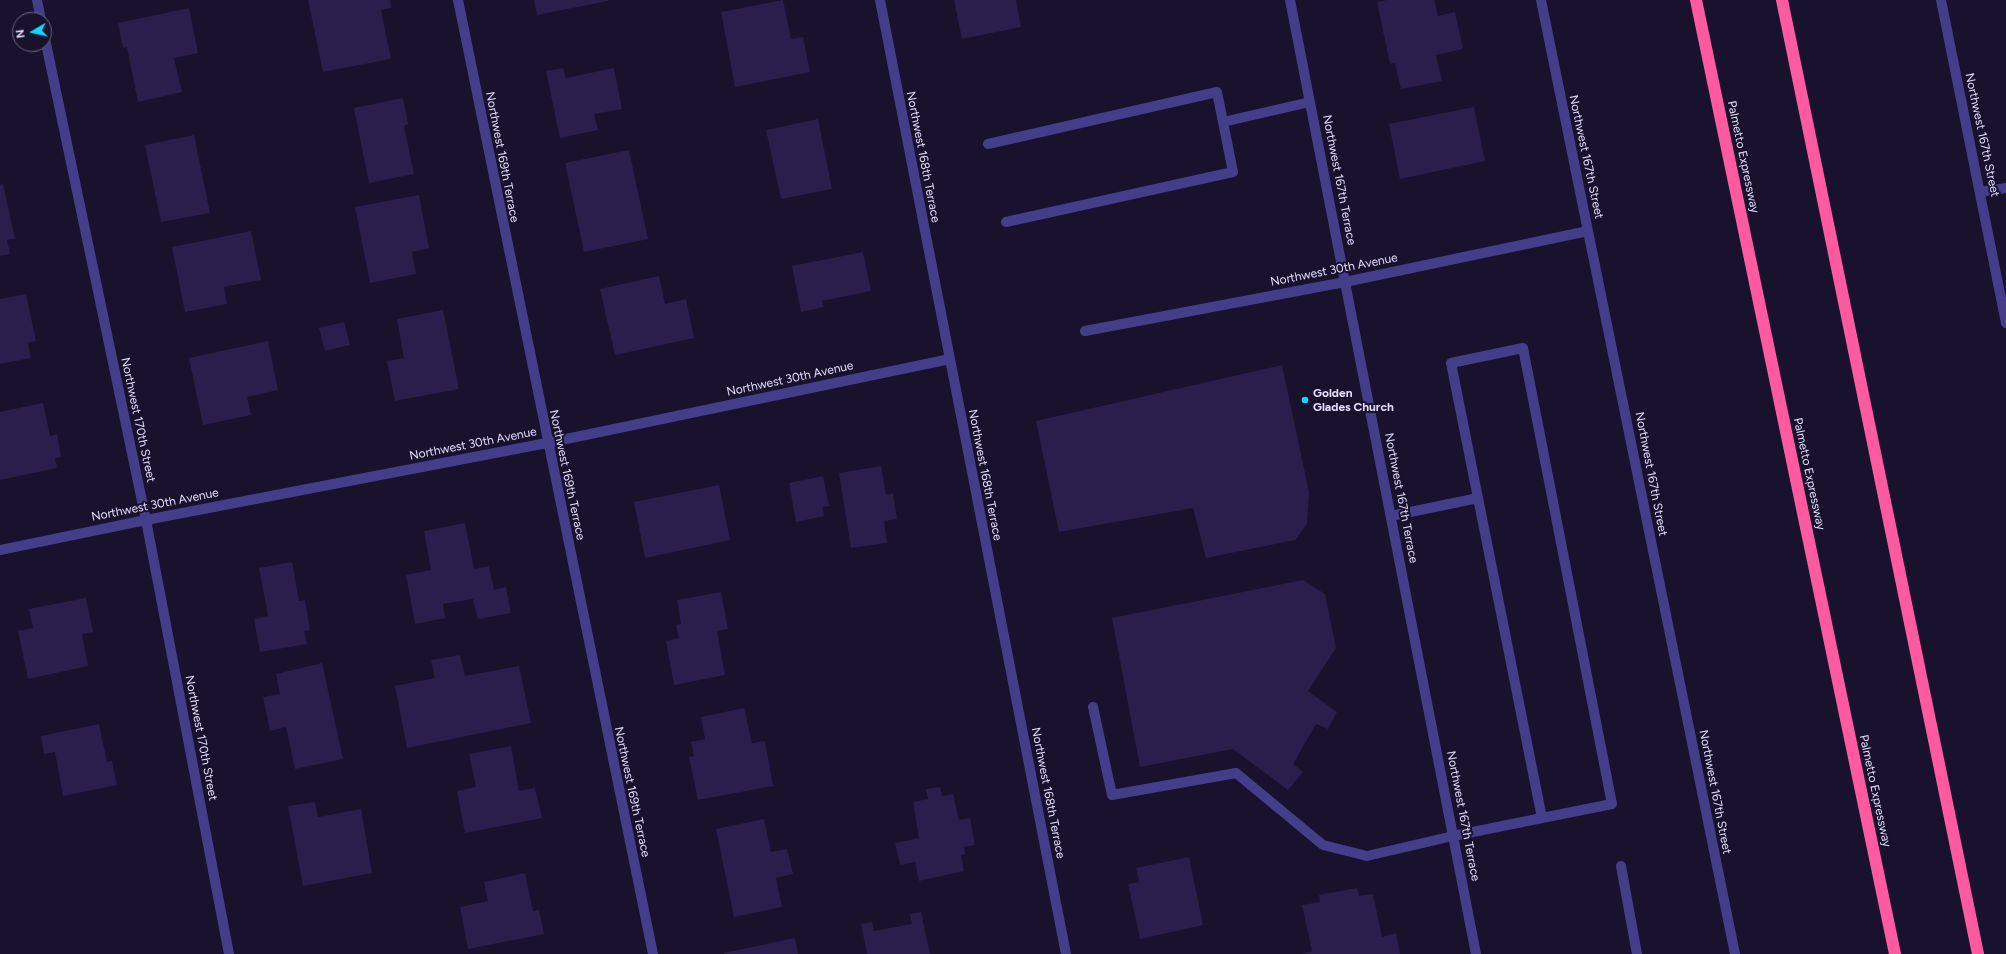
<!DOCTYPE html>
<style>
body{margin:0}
#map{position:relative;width:2006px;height:954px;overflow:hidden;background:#18122c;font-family:Figtree,sans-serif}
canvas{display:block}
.north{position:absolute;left:12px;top:12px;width:40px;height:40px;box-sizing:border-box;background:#18122c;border:1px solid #696380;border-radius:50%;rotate:261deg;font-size:11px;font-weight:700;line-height:16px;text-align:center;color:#e3ddff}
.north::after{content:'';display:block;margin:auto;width:14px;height:18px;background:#0cd9fc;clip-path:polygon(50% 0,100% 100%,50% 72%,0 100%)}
</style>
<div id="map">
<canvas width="2006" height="954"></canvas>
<div class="north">N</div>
</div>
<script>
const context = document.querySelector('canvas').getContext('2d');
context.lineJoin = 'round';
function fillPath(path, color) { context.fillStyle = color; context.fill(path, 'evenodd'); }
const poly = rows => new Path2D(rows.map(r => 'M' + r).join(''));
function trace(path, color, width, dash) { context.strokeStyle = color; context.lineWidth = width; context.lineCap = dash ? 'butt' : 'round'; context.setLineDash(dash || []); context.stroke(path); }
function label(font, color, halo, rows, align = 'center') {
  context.font = font + ' Figtree,sans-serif'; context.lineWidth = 4; context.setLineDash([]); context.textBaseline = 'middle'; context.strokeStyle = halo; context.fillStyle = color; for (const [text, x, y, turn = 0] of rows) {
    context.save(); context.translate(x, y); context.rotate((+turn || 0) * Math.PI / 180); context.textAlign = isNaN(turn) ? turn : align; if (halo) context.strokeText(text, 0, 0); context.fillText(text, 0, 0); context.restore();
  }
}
fillPath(poly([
 [308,0,390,0,391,8,381,10,391,59,323,72],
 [534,0,608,0,608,1,537,15],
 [783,0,791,39,803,37,810,72,735,87,721,12],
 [954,0,1016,0,1021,27,962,39],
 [1387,0,1434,0,1438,16,1455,12,1463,49,1436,55,1442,81,1401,89,1395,63,1390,64,1377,2],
 [189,8,198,53,174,58,182,92,138,102,127,47,123,48,118,23],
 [563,68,566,78,614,68,622,109,594,114,598,130,560,138,546,71],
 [403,98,408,124,404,126,414,174,369,183,354,108],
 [1474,107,1485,161,1400,179,1389,124],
 [818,119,832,189,781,199,766,130],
 [194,135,210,213,161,222,145,145],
 [629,150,648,239,584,252,565,163],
 [3,184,15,239,7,240,10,254,0,256,0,185],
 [419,195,429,248,412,252,416,274,370,283,355,207],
 [251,231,261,280,224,287,227,304,185,312,172,247],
 [863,252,871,291,822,301,824,307,801,312,792,266],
 [659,276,665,304,686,299,694,338,615,355,600,289],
 [26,294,36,341,28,343,31,358,0,364,0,299],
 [443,310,459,389,395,401,387,361,404,358,397,319],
 [344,322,350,345,325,351,319,328],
 [268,341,278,390,247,397,251,415,203,425,189,358],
 [1282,365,1309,492,1307,524,1295,540,1206,558,1193,508,1059,532,1036,421],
 [43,403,50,436,57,434,61,457,55,458,57,468,0,480,0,412],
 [881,466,886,495,893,493,897,519,884,521,887,543,851,548,839,473],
 [823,476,829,506,823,507,824,516,796,522,789,483],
 [719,485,730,540,645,558,634,502],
 [465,523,474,569,489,566,494,590,506,587,511,613,478,619,473,599,443,604,445,618,415,624,406,575,431,570,424,531],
 [292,562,299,601,305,600,310,630,304,631,307,644,260,652,254,619,268,616,259,568],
 [1303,580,1325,594,1336,648,1308,691,1337,712,1328,729,1316,724,1293,764,1303,772,1288,790,1233,749,1140,767,1112,618],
 [721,592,728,629,717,631,725,675,674,685,666,641,679,638,676,625,681,624,677,600],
 [86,598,93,632,82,634,88,666,28,679,18,631,33,628,29,609],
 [460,655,465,676,519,666,531,723,407,748,395,686,435,678,431,660],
 [322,663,343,759,295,769,286,727,270,731,263,697,280,694,276,674],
 [744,708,752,743,765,741,773,786,698,800,689,757,694,756,691,742,705,739,701,717],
 [99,724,107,762,112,761,117,785,63,796,55,752,44,754,41,736],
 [511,746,519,791,535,788,542,818,465,833,457,791,476,787,469,754],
 [940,787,942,796,953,794,959,820,970,818,975,845,964,847,965,854,961,855,964,871,919,881,915,862,900,865,895,843,919,838,913,802,928,799,926,789],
 [315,802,318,817,361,809,372,873,303,886,288,806],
 [764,819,771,852,787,849,793,874,776,878,782,907,734,917,716,829],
 [1189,857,1203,925,1140,939,1128,884,1139,882,1136,868],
 [525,873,533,911,539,910,544,934,468,949,460,907,488,901,484,882],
 [1357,888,1359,896,1373,894,1382,937,1396,933,1400,954,1302,954,1312,951,1302,905,1320,902,1319,895],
 [921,912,930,954,867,954,861,924,872,922,874,931,912,924,910,914],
 [795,938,798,954,724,954,724,953]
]), '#2a1e4d');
trace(poly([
 [37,0,41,20],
 [458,0,653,954],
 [880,0,1066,954],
 [1290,0,1476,954],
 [1541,0,1735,954],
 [1941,0,2006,323],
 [44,34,146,520,229,954],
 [988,144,1217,92,1223,122,1310,102],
 [1980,192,2006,188],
 [1006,222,1233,172,1223,122],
 [1085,331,1345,282,1588,231],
 [1391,516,1478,498],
 [0,550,146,520,547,443,950,359],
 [1093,707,1112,795,1236,773,1323,845,1367,856,1453,836,1542,818,1612,804,1523,348,1451,363,1542,818],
 [1621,866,1637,954]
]), '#443e8a', 10);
trace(poly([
 [1696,0,1895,954],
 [1782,0,1978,954]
]), '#fd5aa1', 12);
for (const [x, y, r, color] of [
 [1305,400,4,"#0cd9fc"]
]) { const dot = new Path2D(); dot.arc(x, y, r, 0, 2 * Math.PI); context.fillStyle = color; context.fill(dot); trace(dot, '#18122c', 1.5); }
label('12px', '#e3ddff', '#18122c', [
 ["Northwest 167th Street",1982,135,78],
 ["Northwest 169th Terrace",502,157,79],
 ["Northwest 168th Terrace",923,157,79],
 ["Northwest 167th Street",1586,157,78],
 ["Palmetto Expressway",1743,157,78],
 ["Northwest 167th Terrace",1339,180,79],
 ["Northwest 30th Avenue",1334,270,-11],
 ["Northwest 30th Avenue",790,379,-12],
 ["Northwest 170th Street",138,420,78],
 ["Northwest 30th Avenue",473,444,-11],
 ["Northwest 167th Street",1651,474,79],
 ["Palmetto Expressway",1809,474,78],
 ["Northwest 169th Terrace",567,475,78],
 ["Northwest 168th Terrace",985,475,79],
 ["Northwest 167th Terrace",1401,498,79],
 ["Northwest 30th Avenue",155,505,-11],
 ["Northwest 170th Street",201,738,79],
 ["Palmetto Expressway",1875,791,78],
 ["Northwest 169th Terrace",632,792,78],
 ["Northwest 167th Street",1715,792,79],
 ["Northwest 168th Terrace",1048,793,79],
 ["Northwest 167th Terrace",1463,816,79]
]);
label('bold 12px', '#e3ddff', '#18122c', [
 ["Golden",1313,393],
 ["Glades Church",1313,407]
], 'left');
</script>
